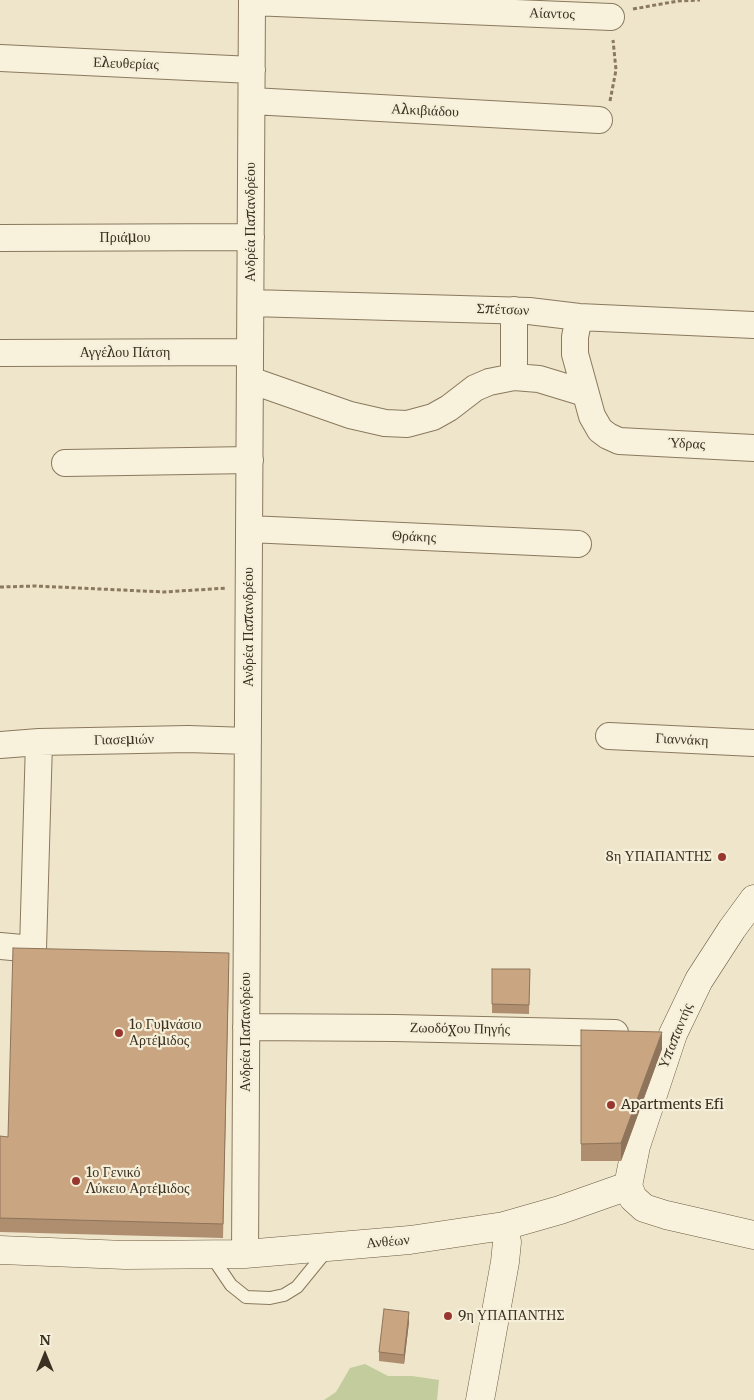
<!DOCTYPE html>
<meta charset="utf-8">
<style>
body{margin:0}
#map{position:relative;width:754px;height:1400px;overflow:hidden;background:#eee5ca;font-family:Merriweather,serif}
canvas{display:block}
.north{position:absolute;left:20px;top:1330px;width:50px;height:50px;-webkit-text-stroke:4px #f5efd9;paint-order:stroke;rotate:0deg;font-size:14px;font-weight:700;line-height:20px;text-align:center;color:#3b3021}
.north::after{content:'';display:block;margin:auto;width:18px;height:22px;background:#3b3021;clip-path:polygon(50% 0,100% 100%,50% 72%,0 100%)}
</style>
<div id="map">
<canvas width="754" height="1400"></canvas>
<div class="north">N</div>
</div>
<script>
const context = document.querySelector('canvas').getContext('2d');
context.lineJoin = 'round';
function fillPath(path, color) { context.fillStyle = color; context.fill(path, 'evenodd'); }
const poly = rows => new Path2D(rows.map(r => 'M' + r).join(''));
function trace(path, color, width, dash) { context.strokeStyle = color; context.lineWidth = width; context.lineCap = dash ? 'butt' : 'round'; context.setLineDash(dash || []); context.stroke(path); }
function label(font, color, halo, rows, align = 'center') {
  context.font = font + ' Merriweather,serif'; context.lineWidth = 4.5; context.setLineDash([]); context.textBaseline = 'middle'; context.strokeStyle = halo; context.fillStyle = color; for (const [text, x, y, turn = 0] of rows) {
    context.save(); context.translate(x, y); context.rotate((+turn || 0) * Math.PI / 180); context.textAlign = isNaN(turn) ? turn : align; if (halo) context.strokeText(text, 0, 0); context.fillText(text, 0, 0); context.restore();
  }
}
fillPath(poly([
 [365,1364,388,1376,412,1376,439,1380,437,1400,324,1400,336,1392,350,1368]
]), '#c3cc9d');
const lane = poly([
 [210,1254,231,1285,246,1297,270,1298,284,1295,297,1287,328,1249]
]);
const street = poly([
 [252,2,611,17],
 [0,58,252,70],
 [252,101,599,120],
 [0,238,251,237],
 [251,303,529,311,579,317,754,325],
 [514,310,514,377],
 [579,317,575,337,575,354,592,416,600,430,608,436,619,441,754,448],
 [0,353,250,352],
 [250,380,350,415,385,423,407,424,433,417,449,408,475,388,489,382,514,377,539,379,585,393],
 [65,463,250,460],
 [249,529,578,544],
 [609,736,754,743],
 [0,745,39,742,188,739,248,741],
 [0,946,33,949],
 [29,984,33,949,39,742],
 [246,1027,395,1028,615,1033],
 [245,1254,252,0]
]);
const secondary = poly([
 [628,1186,636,1146,673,1034,699,980,732,929,754,899],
 [628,1186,633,1198,644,1208,666,1215,754,1235],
 [0,1250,125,1255,245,1254,410,1240,504,1226,560,1210,628,1186],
 [480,1400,505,1262,507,1242,504,1226]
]);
trace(lane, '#8a795e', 14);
trace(street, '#8a795e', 28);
trace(secondary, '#6c5a41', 29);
trace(poly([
 [633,9,678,1,700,0],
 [610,101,616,70,613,40],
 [0,587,36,586,164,592,227,588]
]), '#8a795e', 3, [4, 2.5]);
trace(lane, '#f8f2dd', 12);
trace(street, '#f8f2dd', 26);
trace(secondary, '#f8f2dd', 28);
fillPath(poly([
 [229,967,223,1238,0,1232,0,1136,8,1137],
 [492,969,530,969,529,1014,492,1013],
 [581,1030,662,1049,621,1161,581,1161],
 [409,1322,404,1364,379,1361,379,1352]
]), '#ae8e6f');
fillPath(poly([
 [662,1032,662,1049,621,1161,621,1143],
 [409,1312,409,1322,404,1364,404,1355]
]), '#8d745a');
const building = poly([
 [13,948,229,953,223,1224,0,1218,0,1136,8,1137,13,948],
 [492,969,530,969,529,1005,492,1004,492,969],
 [581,1030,662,1032,621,1143,581,1144,581,1030],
 [384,1309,409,1312,404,1355,379,1352,384,1309]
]);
fillPath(building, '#caa581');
trace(building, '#8d745a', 1);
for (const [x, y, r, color] of [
 [722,857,5,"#973730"],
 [119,1033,5,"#973730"],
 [611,1105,5,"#973730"],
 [76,1181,5,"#973730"],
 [448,1316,5,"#973730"]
]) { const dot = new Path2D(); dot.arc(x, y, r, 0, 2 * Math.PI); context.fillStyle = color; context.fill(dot); trace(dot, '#f5efd9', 2); }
label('14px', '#3b3021', '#f5efd9', [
 ["Αίαντος",552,14,2],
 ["Ελευθερίας",126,64,2],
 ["Αλκιβιάδου",425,111,3],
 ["Ανδρέα Παπανδρέου",251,222,-90],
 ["Πριάμου",125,238],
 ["Σπέτσων",503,310,2],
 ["Αγγέλου Πάτση",125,353],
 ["Ύδρας",687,444,3],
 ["Θράκης",414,537,3],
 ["Ανδρέα Παπανδρέου",249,627,-90],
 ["Γιασεμιών",124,740,-1],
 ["Γιαννάκη",682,740,3],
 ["Ζωοδόχου Πηγής",460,1029,1],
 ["Ανδρέα Παπανδρέου",246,1032,-90],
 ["Υπαπαντής",676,1036,-68],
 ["Ανθέων",388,1242,-5]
]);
label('14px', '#3b3021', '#f5efd9', [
 ["8η ΥΠΑΠΑΝΤΗΣ",712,857,"right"],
 ["1ο Γυμνάσιο",129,1025],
 ["Αρτέμιδος",129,1041],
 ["Apartments Efi",621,1105],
 ["1ο Γενικό",86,1173],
 ["Λύκειο Αρτέμιδος",86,1189],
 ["9η ΥΠΑΠΑΝΤΗΣ",458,1316]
], 'left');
</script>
